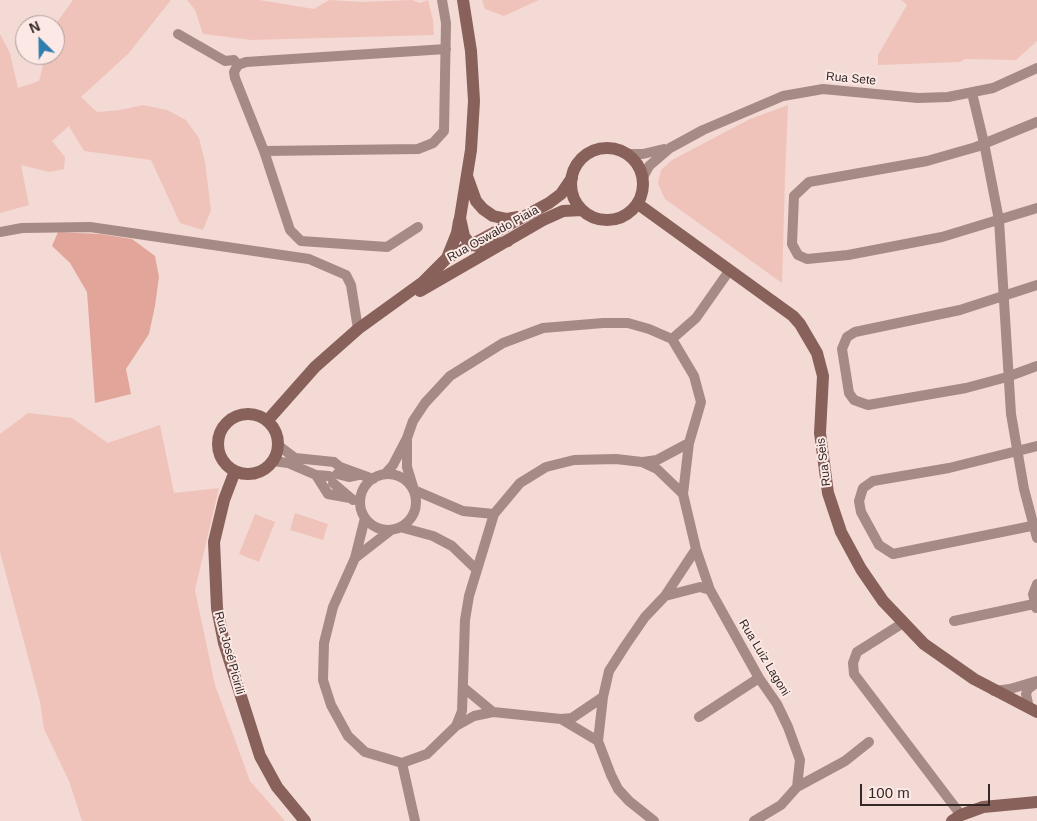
<!DOCTYPE html>
<meta charset="utf-8">
<style>
body{margin:0}
#map{position:relative;width:1037px;height:821px;overflow:hidden;background:#f3dad5;font-family:Helvetica,sans-serif}
canvas{display:block}
.north{position:absolute;left:15px;top:15px;width:50px;height:50px;box-sizing:border-box;background:#fce8e4;border:1px solid #ab9c98;border-radius:50%;rotate:337deg;font-size:14px;font-weight:700;line-height:20px;text-align:center;color:#322927}
.north::after{content:'';display:block;margin:auto;width:18px;height:22px;background:#307eb0;clip-path:polygon(50% 0,100% 100%,50% 72%,0 100%)}
.scale{position:absolute;left:860px;top:784px;width:130px;height:22px;box-sizing:border-box;border:2px solid #322927;border-top:0;padding-left:6px;font-size:15px;line-height:18px;white-space:nowrap;color:#322927;-webkit-text-stroke:4px #fce8e4;paint-order:stroke}
</style>
<div id="map">
<canvas width="1037" height="821"></canvas>
<div class="north">N</div>
<div class="scale">100 m</div>
</div>
<script>
const context = document.querySelector('canvas').getContext('2d');
context.lineJoin = 'round';
function fillPath(path, color) { context.fillStyle = color; context.fill(path, 'evenodd'); }
const poly = rows => new Path2D(rows.map(r => 'M' + r).join(''));
function trace(path, color, width, dash) { context.strokeStyle = color; context.lineWidth = width; context.lineCap = dash ? 'butt' : 'round'; context.setLineDash(dash || []); context.stroke(path); }
function label(font, color, halo, rows, align = 'center') {
  context.font = font + ' Helvetica,sans-serif'; context.lineWidth = 4; context.setLineDash([]); context.textBaseline = 'middle'; context.strokeStyle = halo; context.fillStyle = color; for (const [text, x, y, turn = 0] of rows) {
    context.save(); context.translate(x, y); context.rotate((+turn || 0) * Math.PI / 180); context.textAlign = isNaN(turn) ? turn : align; if (halo) context.strokeText(text, 0, 0); context.fillText(text, 0, 0); context.restore();
  }
}
fillPath(poly([
 [73,0,171,0,128,54,81,97,97,112,120,110,143,105,167,110,186,120,199,138,205,162,211,210,203,230,180,223,151,160,84,151,69,126,52,141,65,157,64,169,49,172,21,165,29,205,0,213,0,34,10,53,18,88,39,81,46,55,55,55,55,25],
 [187,0,259,0,314,9,329,0,362,2,412,0,420,3,428,0,433,20,434,35,251,40,203,34,195,10],
 [482,0,539,0,504,16,485,9],
 [901,0,1037,0,1037,41,1016,60,965,59,960,62,878,65,878,55,907,5],
 [788,105,785,178,782,283,665,199,658,184,661,170,672,160,750,119],
 [28,413,72,418,108,443,160,425,174,493,219,488,195,590,215,685,250,781,285,821,82,821,69,781,44,729,40,702,0,552,0,434],
 [295,513,328,524,323,540,290,530],
 [255,514,275,522,259,562,239,554]
]), '#f0c3ba');
fillPath(poly([
 [58,232,100,234,132,239,155,256,159,277,155,306,149,334,126,369,131,394,95,403,87,292,70,263,52,246]
]), '#e2a59a');
trace(poly([
 [178,34,225,61,234,60,238,65],
 [972,93,984,143,999,220,1011,414,1024,489,1037,538],
 [1037,122,976,147,927,161,809,182,794,196,792,244,798,255,807,259,848,255,942,237,1037,208],
 [264,151,235,78,234,72,238,65,246,62,446,49],
 [627,154,643,154,664,149],
 [643,177,649,166,670,148,703,130,783,96,823,89,918,98,948,97,993,88,1037,68],
 [418,227,387,247,301,241,290,230,264,151,418,149,433,143,444,131,446,23,442,0],
 [0,232,22,228,90,227,309,259,346,275,351,285,358,329],
 [1037,285,960,310,855,332,847,337,842,349,849,393,854,400,868,405,966,388,1007,377,1037,366],
 [672,339,696,318,729,271],
 [407,438,413,421,425,403,450,376,503,343,543,328,603,323,628,323,649,329,672,339,694,376,701,402,689,443,683,494,696,549,710,590,759,678,777,704,788,727,800,760,797,787],
 [279,446,295,458,334,462,340,467,373,479],
 [1037,446,949,468,873,481,863,488,859,501,861,512,879,545,893,554,1037,525],
 [273,461,288,463,316,475,329,476],
 [643,462,657,460,689,443],
 [337,474,349,477,358,475],
 [385,474,393,465,407,438,407,467,414,490,463,511,494,514],
 '360 502a28 28 0 1 1 56 0a28 28 0 1 1-56 0Z',
 [316,475,328,494,350,498],
 [333,483,353,500],
 [365,518,355,558,391,530],
 [400,527,433,536,452,546,477,570],
 [355,558,333,607,324,643,323,680,331,705,348,736,365,752,402,763,427,754,456,726,474,716,493,712,561,719,598,741],
 [665,596,700,587,710,590],
 [1036,608,1033,594,1037,584],
 [954,621,1034,604],
 [903,623,857,652,853,663,854,674,961,815],
 [464,688,493,712],
 [994,691,1010,689,1037,681],
 [1029,708,1026,694,1028,689,1036,683],
 [699,717,759,678],
 [561,719,572,718,603,697],
 [456,726,462,711,465,620,469,596,494,514,520,483,546,467,574,460,616,459,642,462,657,469,683,494],
 [402,763,415,821],
 [654,821,629,801,618,789,611,775,598,741,603,697,609,671,625,646,645,617,665,596,696,549],
 [754,821,781,805,797,787,845,761,869,742]
]), '#a58a85', 10);
trace(poly([
 [463,0,471,51,474,101,471,150,460,218,464,236,470,244,477,246,492,246,508,241],
 '571 184a36 36 0 1 1 72 0a36 36 0 1 1-72 0Z',
 [467,176,476,201,483,209,493,216,507,219,518,217],
 [638,204,793,316,800,324,817,353,823,376,820,433,828,493,841,532,861,569,883,601,924,644,974,679,1037,712],
 [447,258,457,233,459,221],
 [420,291,543,220,563,211,582,210],
 '218 444a30 30 0 1 1 60 0a30 30 0 1 1-60 0Z',
 [268,420,315,367,358,329,423,282,447,258,549,203,561,194,572,178],
 [235,471,224,500,214,542,217,608,224,643,260,756,277,787,305,821],
 [952,821,961,815,983,807,1037,802]
]), '#87615a', 12);
label('12px', '#322927', '#fce8e4', [
 ["Rua Sete",851,79,5],
 ["Rua Oswaldo Piaia",493,234,-29],
 ["Rua Seis",824,462,-97],
 ["Rua José Picirili",229,653,75],
 ["Rua Luiz Lagoni",764,658,59]
]);
</script>
